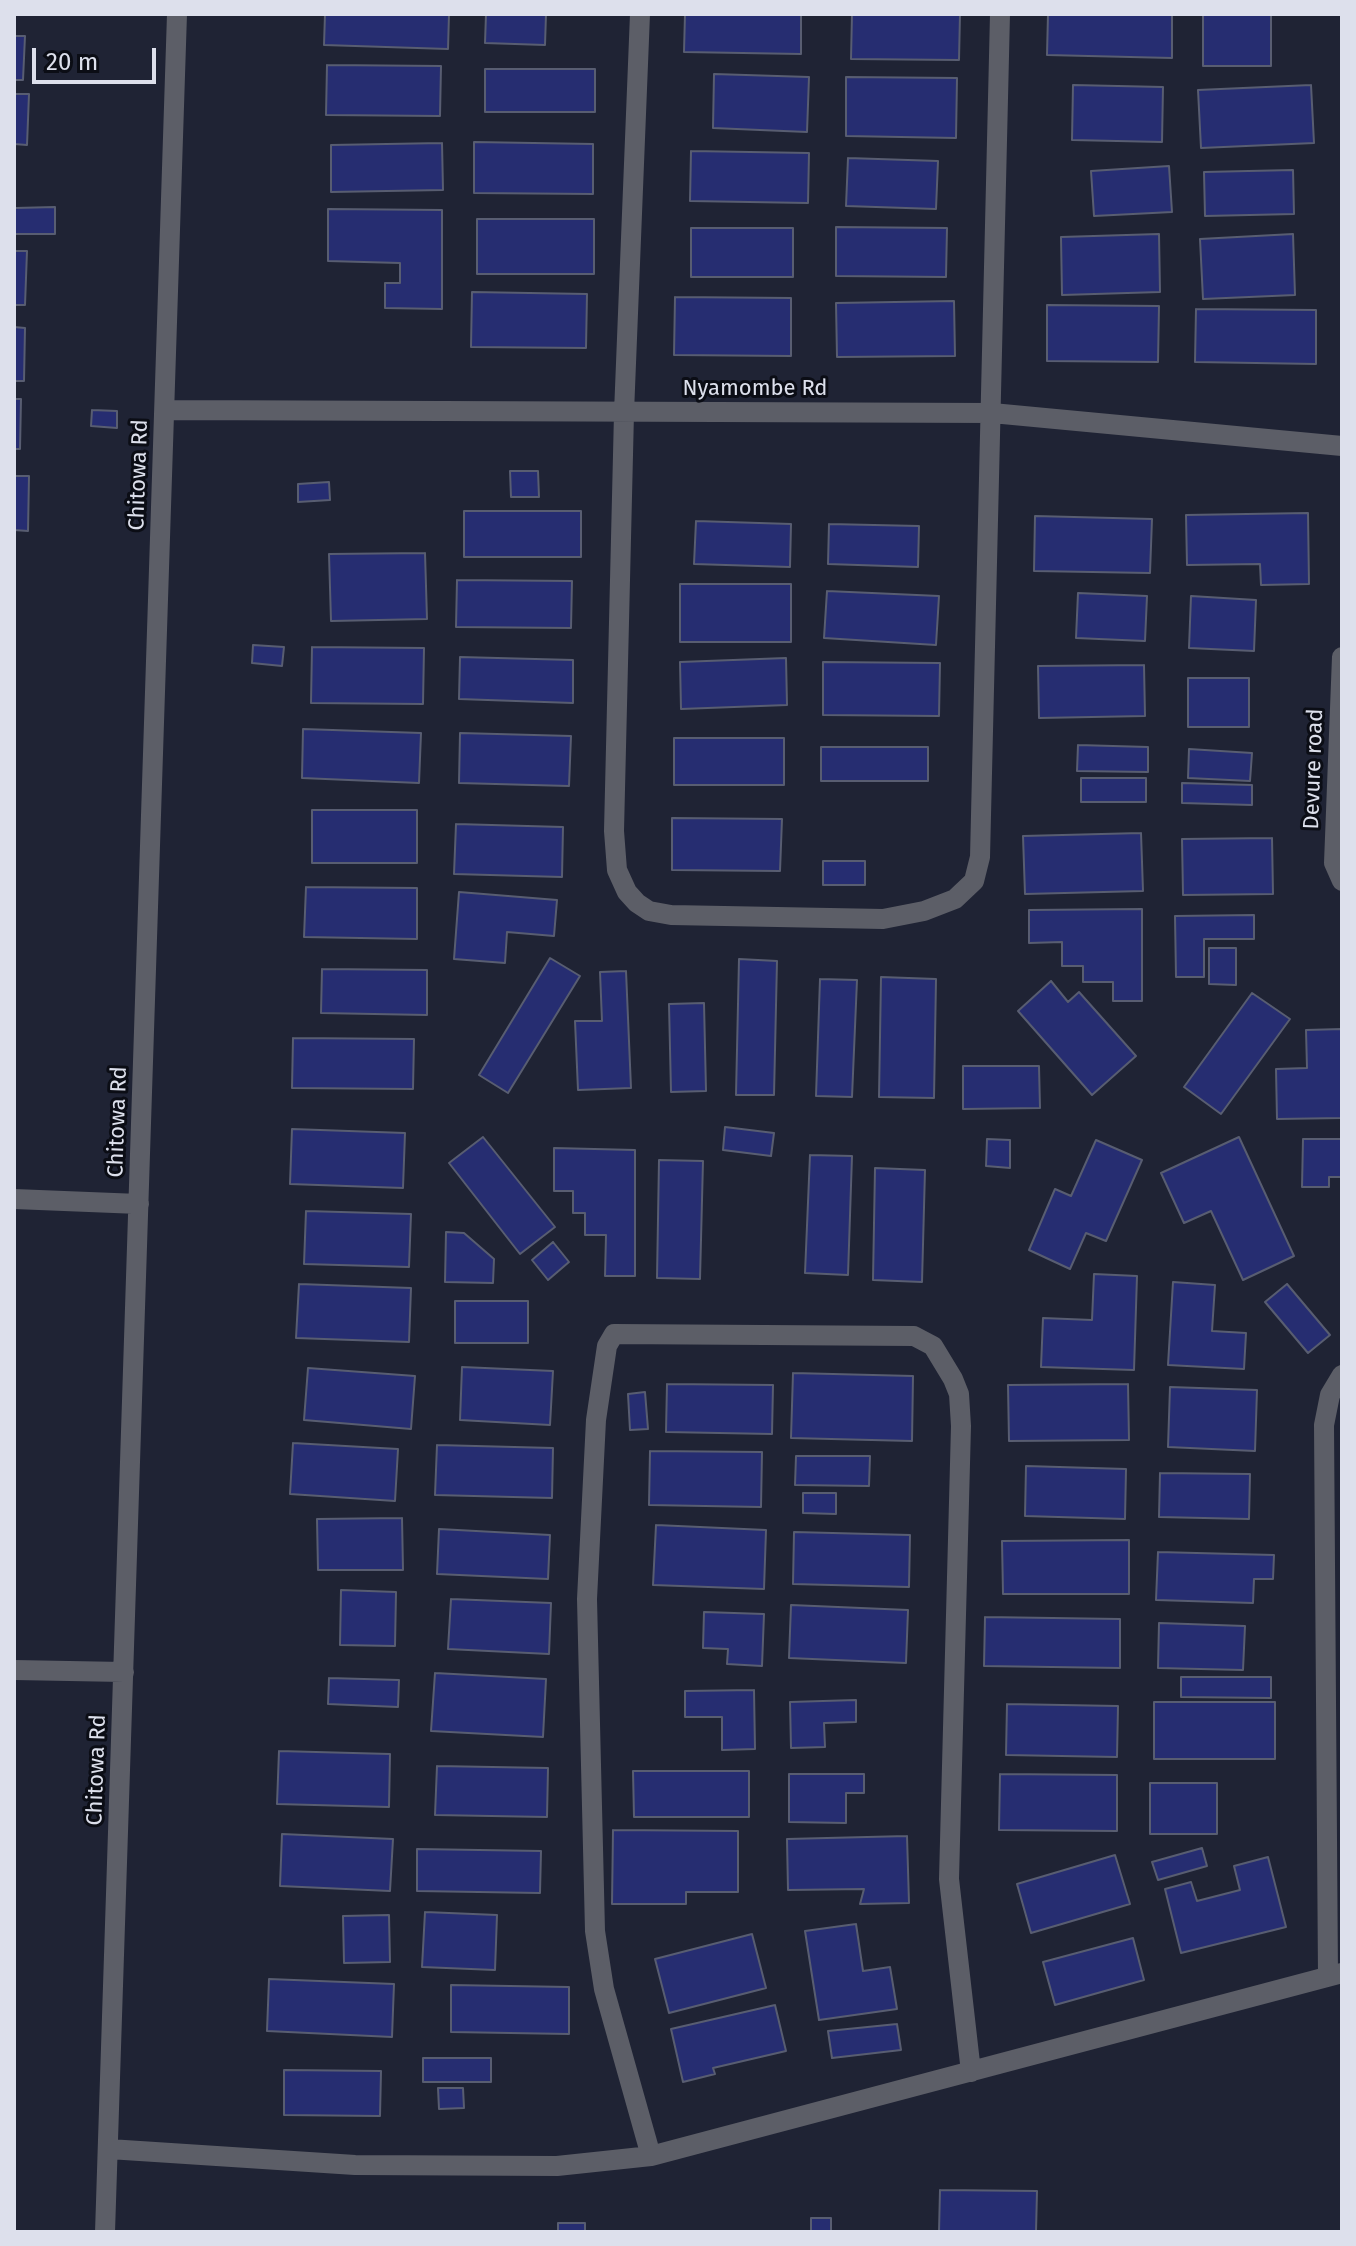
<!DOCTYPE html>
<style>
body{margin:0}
#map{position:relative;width:1356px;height:2246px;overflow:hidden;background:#1f2334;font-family:"Fira Sans",sans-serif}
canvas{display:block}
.frame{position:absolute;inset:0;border:16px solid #dde0ec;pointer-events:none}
.scale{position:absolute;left:32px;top:48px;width:124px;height:36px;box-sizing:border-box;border:4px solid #dde0ec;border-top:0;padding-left:10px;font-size:24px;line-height:28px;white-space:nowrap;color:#dde0ec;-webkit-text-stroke:6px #0b0d15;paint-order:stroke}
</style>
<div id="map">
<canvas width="1356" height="2246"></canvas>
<div class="frame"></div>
<div class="scale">20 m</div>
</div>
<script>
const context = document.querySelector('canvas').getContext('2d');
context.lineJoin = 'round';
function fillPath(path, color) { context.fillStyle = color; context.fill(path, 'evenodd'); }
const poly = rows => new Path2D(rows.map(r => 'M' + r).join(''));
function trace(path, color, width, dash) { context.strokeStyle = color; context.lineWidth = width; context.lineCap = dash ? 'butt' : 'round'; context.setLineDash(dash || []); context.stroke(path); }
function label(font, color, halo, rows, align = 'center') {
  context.font = font + ' "Fira Sans",sans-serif'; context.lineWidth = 6; context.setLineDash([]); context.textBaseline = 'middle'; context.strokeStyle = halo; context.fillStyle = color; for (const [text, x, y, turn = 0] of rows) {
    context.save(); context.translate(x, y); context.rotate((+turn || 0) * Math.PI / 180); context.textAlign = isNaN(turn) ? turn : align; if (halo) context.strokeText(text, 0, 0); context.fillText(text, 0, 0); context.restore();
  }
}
const building = poly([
 [325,14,449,14,448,49,324,45,325,14],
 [486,14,546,14,545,45,485,43,486,14],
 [685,14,801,14,801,54,684,52,685,14],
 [852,14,960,14,959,60,851,59,852,14],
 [1048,14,1172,14,1172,58,1047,55,1048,14],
 [1203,15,1271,15,1271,66,1203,66,1203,15],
 [14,36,25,36,23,80,14,80,14,36],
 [327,65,441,66,440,116,326,115,327,65],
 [485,69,595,69,595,112,485,112,485,69],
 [714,74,809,77,807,132,713,128,714,74],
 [846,77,957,78,956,138,846,136,846,77],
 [1073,85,1163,87,1162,142,1072,140,1073,85],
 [1311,85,1314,143,1201,148,1198,90,1311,85],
 [14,94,29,94,27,145,14,144,14,94],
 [474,142,593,144,593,194,474,193,474,142],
 [442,143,443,190,331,192,331,145,442,143],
 [691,151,809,153,808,203,690,201,691,151],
 [848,158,938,161,936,209,846,206,848,158],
 [1169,166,1172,212,1094,216,1091,171,1169,166],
 [1293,170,1294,214,1205,216,1204,172,1293,170],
 [55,207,55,234,15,234,15,208,55,207],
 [328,209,442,210,442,309,385,308,385,283,400,283,400,263,328,261,328,209],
 [477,219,594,219,594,274,477,274,477,219],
 [836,227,947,228,946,277,836,276,836,227],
 [691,228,793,228,793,277,691,277,691,228],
 [1159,234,1160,292,1062,295,1061,237,1159,234],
 [1293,234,1295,295,1203,299,1200,239,1293,234],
 [14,251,27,251,25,305,14,305,14,251],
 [472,292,587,294,586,348,471,347,472,292],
 [675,297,791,298,791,356,674,355,675,297],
 [954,301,955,356,837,357,836,303,954,301],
 [1047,305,1159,306,1158,362,1047,361,1047,305],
 [1196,309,1316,310,1316,364,1195,362,1196,309],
 [14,327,25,328,24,381,14,381,14,327],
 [14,399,21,399,20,449,14,449,14,399],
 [92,410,117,411,117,428,91,426,92,410],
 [510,471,538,471,539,497,511,497,510,471],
 [14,476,29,476,28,531,14,530,14,476],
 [329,482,330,500,298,502,298,484,329,482],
 [464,511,581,511,581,557,464,557,464,511],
 [1308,513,1309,584,1261,585,1260,564,1187,565,1186,515,1308,513],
 [1035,516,1152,519,1150,573,1034,571,1035,516],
 [696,521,791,524,790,567,694,564,696,521],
 [829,524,919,526,918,567,828,564,829,524],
 [425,553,427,619,331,621,329,554,425,553],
 [457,580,572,581,571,628,456,627,457,580],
 [680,584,791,584,791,642,680,642,680,584],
 [827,591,939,596,936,645,824,638,827,591],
 [1078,593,1147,596,1145,641,1076,638,1078,593],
 [1191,596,1256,600,1254,651,1189,648,1191,596],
 [253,645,284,647,282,666,252,663,253,645],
 [312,647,424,648,423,704,311,703,312,647],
 [460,657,573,660,573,703,459,699,460,657],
 [786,658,787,705,681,709,680,662,786,658],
 [823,662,940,663,939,716,823,715,823,662],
 [1144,665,1145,716,1039,718,1038,666,1144,665],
 [1188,678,1249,678,1249,727,1188,727,1188,678],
 [303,729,421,733,419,783,302,778,303,729],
 [460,733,571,736,569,786,459,783,460,733],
 [674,738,784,738,784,785,674,785,674,738],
 [1078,745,1148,747,1148,772,1077,771,1078,745],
 [821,747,928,747,928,781,821,781,821,747],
 [1189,749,1252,753,1250,781,1188,778,1189,749],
 [1081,778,1146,778,1146,802,1081,802,1081,778],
 [1182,783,1252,785,1252,805,1182,803,1182,783],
 [312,810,417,810,417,863,312,863,312,810],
 [672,818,782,819,780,871,672,870,672,818],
 [456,824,563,827,562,877,454,874,456,824],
 [1141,833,1143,891,1025,894,1023,836,1141,833],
 [1272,838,1273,894,1183,895,1182,839,1272,838],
 [823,861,865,861,865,885,823,885,823,861],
 [306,887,417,888,417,939,304,937,306,887],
 [459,892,557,900,554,936,507,932,505,963,454,959,459,892],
 [1142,909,1142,1001,1113,1001,1113,982,1083,982,1083,966,1062,966,1062,942,1029,943,1029,910,1142,909],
 [1254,915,1254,939,1204,939,1204,977,1176,977,1175,916,1254,915],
 [1209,948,1236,948,1236,985,1209,984,1209,948],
 [550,958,580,976,508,1093,479,1075,550,958],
 [739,959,777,961,774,1095,736,1095,739,959],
 [322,969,427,970,427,1015,321,1013,322,969],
 [626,971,631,1088,578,1090,575,1021,602,1021,600,972,626,971],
 [881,977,936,979,934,1098,879,1097,881,977],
 [820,979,857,980,852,1097,816,1096,820,979],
 [1051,981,1068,1002,1079,992,1136,1056,1092,1095,1018,1011,1051,981],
 [1252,993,1290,1019,1221,1114,1184,1087,1252,993],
 [704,1003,706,1091,671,1092,669,1004,704,1003],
 [1342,1029,1342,1118,1277,1119,1276,1069,1307,1068,1306,1030,1342,1029],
 [293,1038,414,1039,413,1089,292,1088,293,1038],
 [963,1066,1039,1066,1040,1108,963,1109,963,1066],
 [725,1127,774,1133,771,1156,723,1150,725,1127],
 [292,1129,405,1133,403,1188,290,1184,292,1129],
 [483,1137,555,1227,520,1254,449,1163,483,1137],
 [1239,1137,1294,1256,1243,1280,1211,1211,1184,1223,1161,1173,1239,1137],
 [987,1139,1010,1140,1010,1168,986,1166,987,1139],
 [1303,1139,1342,1139,1342,1177,1329,1177,1329,1187,1302,1187,1303,1139],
 [1096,1140,1142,1160,1106,1241,1086,1233,1070,1269,1029,1250,1055,1189,1071,1196,1096,1140],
 [554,1148,635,1150,635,1276,605,1276,606,1235,585,1235,585,1213,573,1213,573,1191,554,1191,554,1148],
 [810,1155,852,1156,848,1275,805,1273,810,1155],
 [659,1160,703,1161,700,1279,657,1278,659,1160],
 [875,1168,925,1170,922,1282,873,1280,875,1168],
 [306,1211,411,1214,409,1267,304,1264,306,1211],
 [446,1232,464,1233,494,1259,493,1283,445,1282,446,1232],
 [553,1242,569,1262,548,1280,532,1260,553,1242],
 [1094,1274,1137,1276,1134,1370,1041,1367,1043,1318,1092,1320,1094,1274],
 [1173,1282,1215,1285,1212,1331,1246,1333,1244,1369,1168,1365,1173,1282],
 [299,1284,411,1288,409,1342,296,1338,299,1284],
 [1287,1284,1330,1335,1308,1353,1265,1302,1287,1284],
 [455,1301,528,1301,528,1343,455,1343,455,1301],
 [462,1367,553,1371,550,1425,460,1420,462,1367],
 [308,1368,415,1376,411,1429,304,1420,308,1368],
 [793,1373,913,1376,912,1441,791,1438,793,1373],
 [667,1384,773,1385,772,1434,666,1432,667,1384],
 [1128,1384,1129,1440,1009,1441,1008,1385,1128,1384],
 [1170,1387,1257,1390,1255,1451,1168,1447,1170,1387],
 [645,1392,648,1429,630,1430,628,1394,645,1392],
 [293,1443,398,1449,395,1501,290,1494,293,1443],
 [437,1445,553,1448,552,1498,435,1495,437,1445],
 [650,1451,762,1452,761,1507,649,1505,650,1451],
 [796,1456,870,1456,869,1486,795,1485,796,1456],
 [1026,1466,1126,1469,1125,1519,1025,1516,1026,1466],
 [1160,1473,1250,1474,1249,1519,1159,1517,1160,1473],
 [803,1493,836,1493,836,1514,803,1513,803,1493],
 [402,1518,403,1570,318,1570,317,1519,402,1518],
 [656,1525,766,1530,764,1589,653,1585,656,1525],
 [439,1529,550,1535,548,1579,437,1574,439,1529],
 [794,1532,910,1535,909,1587,793,1584,794,1532],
 [1129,1540,1129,1594,1003,1594,1002,1541,1129,1540],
 [1158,1552,1274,1555,1273,1579,1254,1579,1253,1603,1156,1600,1158,1552],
 [341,1590,396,1592,395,1646,340,1645,341,1590],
 [451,1599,551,1603,549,1654,448,1649,451,1599],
 [791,1605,908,1610,906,1663,789,1658,791,1605],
 [704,1612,764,1614,762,1666,727,1664,728,1649,703,1648,704,1612],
 [985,1617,1120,1619,1120,1668,984,1666,985,1617],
 [1159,1623,1245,1626,1243,1670,1158,1668,1159,1623],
 [435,1673,546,1679,543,1737,431,1731,435,1673],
 [1181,1677,1271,1677,1271,1698,1181,1697,1181,1677],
 [329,1678,399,1680,398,1707,328,1704,329,1678],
 [754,1690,755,1749,722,1750,722,1717,685,1717,685,1691,754,1690],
 [856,1700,856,1722,824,1723,825,1747,791,1748,790,1702,856,1700],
 [1154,1702,1275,1702,1275,1759,1154,1759,1154,1702],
 [1007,1704,1118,1706,1117,1757,1006,1755,1007,1704],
 [279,1751,390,1754,389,1807,277,1804,279,1751],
 [437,1766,548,1768,547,1817,435,1815,437,1766],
 [633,1771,749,1771,749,1817,634,1817,633,1771],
 [789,1774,864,1774,864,1793,846,1793,846,1823,789,1822,789,1774],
 [1000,1774,1117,1775,1117,1831,999,1830,1000,1774],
 [1150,1783,1217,1783,1217,1834,1150,1834,1150,1783],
 [613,1830,738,1831,738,1892,686,1892,686,1904,612,1904,613,1830],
 [282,1834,393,1839,390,1891,280,1886,282,1834],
 [907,1836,909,1903,860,1904,864,1889,788,1890,787,1839,907,1836],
 [1202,1848,1207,1866,1158,1880,1152,1862,1202,1848],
 [417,1849,541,1851,540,1893,417,1891,417,1849],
 [1115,1855,1130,1904,1031,1933,1017,1884,1115,1855],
 [1268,1857,1286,1927,1181,1953,1165,1889,1191,1882,1197,1901,1240,1890,1234,1866,1268,1857],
 [425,1912,497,1915,495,1970,422,1967,425,1912],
 [389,1915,390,1962,344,1963,343,1916,389,1915],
 [856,1924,863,1971,890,1967,897,2009,819,2020,805,1931,856,1924],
 [752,1934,766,1988,669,2013,655,1959,752,1934],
 [1133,1938,1144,1980,1055,2005,1043,1962,1133,1938],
 [269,1979,394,1984,392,2037,267,2031,269,1979],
 [451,1985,569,1987,569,2034,451,2032,451,1985],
 [775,2005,786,2051,713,2068,715,2074,683,2082,671,2029,775,2005],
 [897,2024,901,2050,832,2058,828,2031,897,2024],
 [423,2058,491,2058,491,2082,423,2082,423,2058],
 [284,2070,381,2071,380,2116,284,2115,284,2070],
 [438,2088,463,2088,464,2108,439,2109,438,2088],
 [940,2190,1037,2191,1036,2232,939,2232,940,2190],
 [811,2218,831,2218,831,2232,811,2232,811,2218],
 [558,2223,585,2223,585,2232,558,2232,558,2223]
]);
fillPath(building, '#262d71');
trace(building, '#585d71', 2);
trace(poly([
 [640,14,624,413,614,831,617,870,627,892,637,903,649,911,671,915,883,919,924,911,955,899,974,881,980,857,1000,14],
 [166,410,992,413,1342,446],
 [1342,657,1334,863,1342,881],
 [14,1199,139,1204],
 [14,1670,124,1672],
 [1328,1976,1324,1425,1330,1395,1342,1375],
 [109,2149,355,2165,557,2166,651,2156,1342,1973],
 [651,2156,604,1989,595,1931,587,1599,596,1420,607,1346,614,1334,914,1336,933,1346,953,1379,959,1394,961,1426,949,1879,971,2072],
 [105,2232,177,14]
]), '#5c5e67', 20);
label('22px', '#dde0ec', '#0b0d15', [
 ["Nyamombe Rd",755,389],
 ["Chitowa Rd",139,475,-88],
 ["Devure road",1314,769,-88],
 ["Chitowa Rd",118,1122,-88],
 ["Chitowa Rd",97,1770,-88]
]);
</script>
